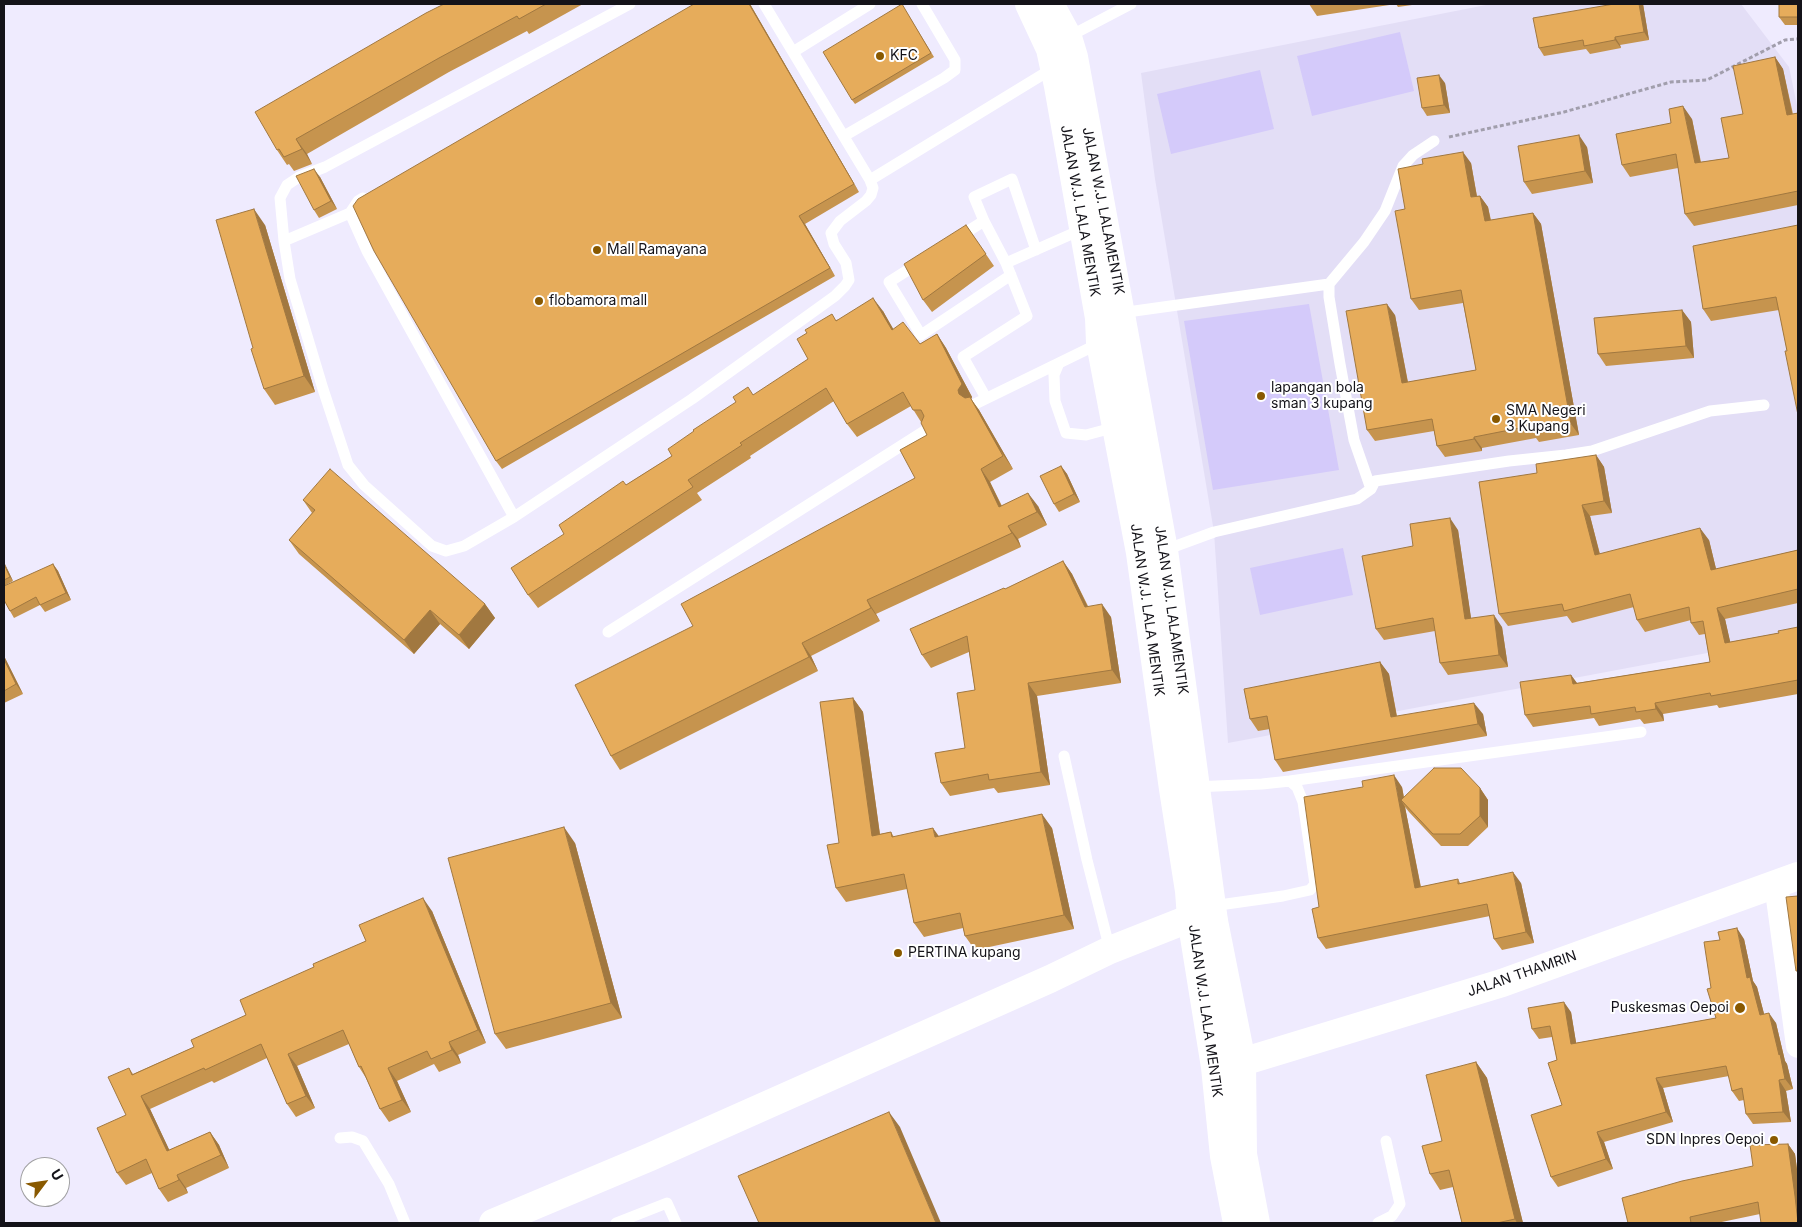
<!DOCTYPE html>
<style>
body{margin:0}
#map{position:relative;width:1802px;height:1227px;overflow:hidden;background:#efebfe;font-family:Inter,sans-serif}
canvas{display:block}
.frame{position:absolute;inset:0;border:5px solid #141319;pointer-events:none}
.north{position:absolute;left:20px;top:1157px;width:50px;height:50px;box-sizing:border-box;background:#fff;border:1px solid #a1a1a3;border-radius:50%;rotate:59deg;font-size:14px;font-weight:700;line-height:20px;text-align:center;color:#141319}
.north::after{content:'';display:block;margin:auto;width:18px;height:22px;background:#895900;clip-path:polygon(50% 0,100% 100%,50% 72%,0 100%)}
</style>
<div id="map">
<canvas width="1802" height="1227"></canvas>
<div class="frame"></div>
<div class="north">U</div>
</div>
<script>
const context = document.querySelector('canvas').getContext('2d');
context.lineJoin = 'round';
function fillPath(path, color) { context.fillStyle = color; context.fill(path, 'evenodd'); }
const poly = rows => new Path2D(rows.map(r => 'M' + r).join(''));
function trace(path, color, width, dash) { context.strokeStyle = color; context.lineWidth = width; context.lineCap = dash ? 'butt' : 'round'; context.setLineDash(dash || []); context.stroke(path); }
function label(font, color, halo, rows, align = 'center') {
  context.font = font + ' Inter,sans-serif'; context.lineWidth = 4; context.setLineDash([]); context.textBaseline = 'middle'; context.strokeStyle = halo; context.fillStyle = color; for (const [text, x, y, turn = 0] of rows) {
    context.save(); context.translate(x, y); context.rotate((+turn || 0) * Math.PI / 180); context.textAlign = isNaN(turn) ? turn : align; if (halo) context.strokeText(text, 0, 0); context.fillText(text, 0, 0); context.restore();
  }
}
fillPath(poly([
 [1491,4,1741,4,1789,67,1798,110,1798,636,1228,743,1214,532,1155,179,1141,73]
]), '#e3def6');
fillPath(poly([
 [1400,32,1414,91,1312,116,1297,56],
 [1260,70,1274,129,1171,154,1157,94],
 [1309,304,1339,470,1213,490,1184,321],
 [1343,548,1353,595,1260,615,1250,568]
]), '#d4cafa');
trace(poly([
 [1449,137,1564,112,1671,82,1707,80,1785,40,1798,39]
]), '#a19eac', 3, [4, 2.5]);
trace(poly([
 [630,4,325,167,299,177,287,185,280,198,284,241,290,279,323,389,348,465,364,485,432,546,446,551,464,546,514,517,692,399,835,296,845,286,849,280,846,263,834,244,831,233,840,221,866,201,871,195,873,188,870,180,764,4],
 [1068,37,1131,4],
 [793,52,870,4],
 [844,136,944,78,955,70,955,60,922,4],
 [870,180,1055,67],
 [363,198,358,201,350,213,367,251,514,517],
 [957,238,984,221],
 [284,241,350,213],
 [919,263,889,282,921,335,1011,275],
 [1006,263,984,221,974,197,1012,179,1036,250],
 [1120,313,1329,284],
 [1059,363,1054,375,1055,401,1066,433,1086,435,1116,427],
 [986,398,963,357,1027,316,1006,263,1083,229],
 [975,404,1100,343],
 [1371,489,1354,440,1340,364,1329,297,1329,284,1364,242,1385,211,1403,166,1413,155,1434,141],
 [1165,550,1214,532,1357,499,1371,489,1375,481,1509,461,1566,455,1592,451,1710,411,1764,405],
 [608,632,926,430],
 [1064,756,1087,860,1110,950],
 [1290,781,1641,732],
 [1194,787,1262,784,1290,781,1297,787,1303,802,1315,884,1310,890,1283,896,1212,906],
 [340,1138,352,1137,363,1141,389,1184,405,1223],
 [616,1223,667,1203,676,1223],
 [1378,1223,1392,1216,1400,1204,1386,1141]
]), '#fff', 11);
trace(poly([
 [1776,884,1798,1046]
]), '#fff', 24);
trace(poly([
 [493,1223,650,1157,1050,979,1110,950,1191,918,1214,921]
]), '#fff', 28);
trace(poly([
 [1242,1062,1502,983,1798,876]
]), '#fff', 28);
trace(poly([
 [1029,4,1050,49,1058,86,1099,318,1100,343,1140,553,1173,789,1189,891,1191,918,1215,1067,1224,1156,1237,1223],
 [1050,4,1068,37,1074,57,1164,550,1214,921,1242,1062,1243,1154,1256,1223]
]), '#fff', 28);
fillPath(poly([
 [444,4,583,4,529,34,527,31,449,72,307,154,312,164,294,171,289,164,287,165,277,150],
 [694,4,750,4,859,192,805,224,835,276,502,469,496,461],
 [1309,4,1419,4,1398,7,1396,4,1317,16],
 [1643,4,1649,40,1620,45,1621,48,1590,54,1586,49,1544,56,1539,48],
 [1798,4,1798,25,1785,25,1779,17],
 [904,8,934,57,855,104,852,100],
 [1775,57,1783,69,1793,114,1798,113,1798,205,1694,226,1685,214,1678,168,1630,177,1622,165,1692,119,1701,162,1729,158,1743,114],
 [1445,83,1450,113,1427,116,1422,108],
 [1587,147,1593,183,1532,194,1524,182],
 [1471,163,1477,196,1480,196,1488,207,1491,220,1533,213,1541,224,1579,435,1539,442,1536,438,1482,448,1482,451,1445,457,1437,446,1434,431,1375,441,1367,430,1395,315,1408,382,1476,370,1463,303,1419,310,1411,299,1405,209],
 [320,177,337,209,319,218,314,210],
 [265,225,315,392,275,405,264,389],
 [966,225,994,266,932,312,923,300],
 [1798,225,1787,351,1779,310,1711,321,1703,309],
 [1682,310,1691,322,1694,358,1606,366,1598,354],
 [883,311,893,330,920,344,937,334,946,348,972,397,971,399,979,410,1013,469,990,482,1002,506,1038,506,1047,525,1018,539,1021,547,876,614,880,621,811,656,818,671,620,770,611,756,693,626,915,478,927,435,921,422,911,406,857,437,847,424,834,401,750,456,751,458,697,493,702,500,538,608,528,595,564,534,626,485,672,456,808,359,836,320],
 [1596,455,1604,467,1612,513,1590,516,1600,554,1709,540,1716,569,1798,550,1798,603,1725,619,1730,642,1779,633,1798,627,1798,694,1719,708,1717,705,1663,714,1664,721,1644,724,1640,719,1599,726,1594,718,1533,727,1525,715,1571,675,1577,683,1710,662,1705,634,1699,635,1691,623,1691,620,1645,632,1637,620,1634,607,1572,623,1567,616,1508,626,1499,614,1537,473],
 [1061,466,1067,474,1080,502,1059,512,1054,504],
 [303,500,485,604,495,618,469,649,440,624,414,654,299,554,289,540,312,513],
 [1458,530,1471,619,1502,627,1508,667,1448,675,1440,663,1435,631,1384,640,1376,629,1413,546],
 [1063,561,1072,574,1088,606,1111,617,1121,683,1037,696,1050,785,998,793,994,788,950,796,941,783,965,748,975,690,969,652,931,668,922,655],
 [4,563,13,581,4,586],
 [53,564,58,571,71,600,45,612,40,605,14,618,10,611],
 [4,656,23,694,4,703],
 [1380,662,1389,674,1397,716,1483,714,1487,736,1283,772,1275,760,1270,729,1258,731,1250,719],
 [853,698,863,712,880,834,891,832,894,837,939,836,1052,828,1074,929,975,950,965,936,963,928,924,937,914,923,907,889,846,902,836,888,839,843],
 [1402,787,1404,797,1480,788,1488,800,1488,827,1468,846,1441,846,1409,812,1405,807,1421,887,1458,879,1460,883,1521,883,1534,943,1502,950,1494,939,1490,916,1326,949,1318,938,1319,907],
 [575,843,622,1018,506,1049,495,1034],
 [432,911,486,1043,458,1055,461,1063,439,1072,434,1064,397,1081,411,1112,389,1122,380,1109,366,1078,359,1067,349,1044,297,1066,315,1108,296,1117,287,1104,267,1058,214,1083,212,1081,150,1109,169,1150,210,1132,219,1145,229,1168,186,1188,188,1193,168,1202,159,1189,152,1173,126,1185,117,1173,126,1115,129,1068,133,1074,194,1047,246,1015,314,967,366,941],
 [1744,939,1753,981,1757,987,1764,1014,1776,1023,1785,1061,1787,1064,1793,1089,1786,1091,1791,1122,1753,1124,1746,1114,1744,1100,1739,1101,1732,1091,1729,1076,1663,1088,1673,1122,1604,1142,1613,1169,1558,1187,1551,1177,1562,1105,1557,1060,1552,1037,1539,1039,1532,1029,1571,1012,1576,1043,1716,1018,1711,988],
 [1476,1062,1487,1078,1523,1223,1462,1223,1453,1187,1440,1190,1430,1174,1442,1141],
 [1788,1144,1795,1154,1798,1177,1798,1223,1760,1214,1717,1223,1628,1223,1753,1166]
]), '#c6944e');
fillPath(poly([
 [749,4,750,4,859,192,854,184],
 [1639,4,1643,4,1649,40,1644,32],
 [1615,37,1620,45,1621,48,1615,40],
 [1775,57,1783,69,1795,127,1787,115],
 [1439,75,1445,83,1450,113,1444,105],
 [1683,106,1692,119,1703,175,1695,163],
 [1579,135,1587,147,1593,183,1585,171],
 [296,139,307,154,312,164,302,149],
 [1463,152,1471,163,1479,209,1471,197],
 [314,169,320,177,337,209,331,201],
 [1480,196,1488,207,1493,233,1485,221],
 [254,209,265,225,315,392,304,376],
 [1533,213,1541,224,1579,435,1571,424],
 [799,216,805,224,835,276,830,268],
 [873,298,883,311,902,344,892,330],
 [1387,304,1395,315,1410,394,1402,383],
 [1682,310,1691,322,1694,358,1686,346],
 [937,334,946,348,972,397,971,399,979,410,1013,469,968,403,959,394],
 [1474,437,1482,448,1482,451,1474,439],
 [1596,455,1604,467,1612,513,1604,501],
 [1061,466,1067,474,1080,502,1074,494],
 [981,469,990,482,1008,520,999,507],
 [1028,493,1038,506,1047,525,1037,512],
 [1582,505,1590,516,1603,567,1595,555],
 [1450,518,1458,530,1473,631,1465,619],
 [1008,526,1018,539,1021,547,1012,533],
 [1700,528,1709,540,1719,581,1711,570],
 [1063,561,1072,574,1094,620,1085,607],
 [4,563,5,564,13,581,10,577],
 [53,564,58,571,71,600,66,593],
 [867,600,876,614,880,621,871,608],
 [485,604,495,618,469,649,459,635],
 [1102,604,1111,617,1121,683,1112,670],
 [1717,608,1725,619,1733,654,1725,643],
 [430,610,440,624,414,654,404,640],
 [1494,615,1502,627,1508,667,1499,655],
 [802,643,811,656,818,671,809,657],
 [4,656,23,694,16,684,4,659],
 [1380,662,1389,674,1399,729,1391,717],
 [1571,675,1579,686,1573,684],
 [1028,683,1037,696,1050,785,1041,772],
 [853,698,863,712,882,850,872,836],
 [1474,703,1483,714,1487,736,1478,724],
 [1655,703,1663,714,1664,721,1656,709],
 [1394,775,1402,787,1405,805,1401,800,1405,807,1423,899,1415,888],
 [1480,788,1488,800,1488,827,1480,816],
 [1042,814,1052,828,1074,929,1064,915],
 [564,827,575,843,622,1018,611,1003],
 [933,828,943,842,935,837],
 [1513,872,1521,883,1534,943,1526,932],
 [423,898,432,911,486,1043,478,1030],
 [1737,928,1744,939,1753,981,1757,987,1767,1025,1760,1015,1747,978],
 [1564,1002,1571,1012,1578,1054,1571,1044],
 [1769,1013,1776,1023,1785,1061,1787,1064,1793,1089,1785,1079,1779,1055],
 [449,1042,458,1055,461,1063,452,1050],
 [288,1054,297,1066,315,1108,306,1096],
 [1476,1062,1487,1078,1523,1223,1517,1223,1515,1219],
 [388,1068,397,1081,411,1112,402,1100],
 [1656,1078,1663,1088,1673,1122,1666,1112],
 [1779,1080,1786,1091,1791,1122,1783,1112],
 [141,1096,150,1109,176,1164,167,1151],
 [889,1112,900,1127,941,1223,936,1223],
 [210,1132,219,1145,229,1168,221,1155],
 [1597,1132,1604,1142,1613,1169,1606,1159],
 [1788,1144,1795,1154,1798,1177,1798,1223],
 [177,1175,186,1188,188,1193,179,1180]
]), '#a17840');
const building = poly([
 [444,4,546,4,519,19,517,16,439,58,296,139,302,149,284,157,279,149,277,150,255,112,426,13,444,4],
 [694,4,749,4,854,184,799,216,830,268,496,461,374,251,353,206,358,199,694,4],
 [902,4,931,53,852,100,823,52,902,4],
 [1614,4,1639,4,1644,32,1615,37,1615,40,1584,46,1583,40,1539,48,1533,18,1614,4],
 [1779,4,1798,4,1798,17,1779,17,1779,4],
 [1775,57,1787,115,1798,113,1798,191,1685,214,1676,154,1622,165,1616,134,1671,123,1669,109,1683,106,1695,163,1729,158,1721,118,1743,114,1733,66,1775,57],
 [1439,75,1444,105,1422,108,1417,78,1439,75],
 [1579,135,1585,171,1524,182,1518,146,1579,135],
 [1463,152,1471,197,1480,196,1485,221,1533,213,1571,424,1531,431,1530,426,1474,437,1474,439,1437,446,1432,419,1367,430,1346,311,1387,304,1402,383,1476,370,1461,290,1411,299,1395,211,1405,209,1398,169,1423,164,1422,159,1463,152],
 [314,169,331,201,314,210,296,176,314,169],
 [254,209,304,376,264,389,251,349,253,348,216,220,254,209],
 [966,225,986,254,923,300,904,264,966,225],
 [1798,225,1798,415,1785,351,1787,351,1776,297,1703,309,1693,246,1798,225],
 [873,298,892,330,903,322,920,344,937,334,962,384,958,390,959,394,965,398,970,397,1003,456,981,469,999,507,1028,493,1037,512,1008,526,1012,533,867,600,871,608,802,643,809,657,611,756,575,685,693,626,681,604,915,478,900,450,927,435,921,423,924,416,921,410,913,410,903,392,847,424,826,388,740,443,742,445,688,480,693,487,528,595,511,568,564,534,559,525,623,481,626,485,672,456,668,449,694,431,693,430,736,402,733,397,748,387,753,395,808,359,797,339,807,333,805,330,832,314,836,321,873,298],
 [1682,310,1686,346,1598,354,1594,318,1682,310],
 [1596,455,1604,501,1582,505,1595,555,1700,528,1711,570,1798,550,1798,589,1717,608,1725,643,1779,633,1778,631,1798,627,1798,680,1711,696,1710,693,1655,703,1656,709,1636,712,1635,707,1591,714,1590,706,1525,715,1520,682,1571,675,1573,684,1710,662,1703,621,1691,623,1689,607,1637,620,1630,594,1564,611,1562,604,1499,614,1479,482,1537,473,1536,464,1596,455],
 [1061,466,1074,494,1054,504,1040,476,1061,466],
 [330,469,485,604,459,635,430,610,404,640,289,540,315,510,303,500,330,469],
 [1450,518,1465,619,1494,615,1499,655,1440,663,1433,618,1376,629,1362,556,1413,546,1410,524,1450,518],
 [1063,561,1085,607,1102,604,1112,670,1028,683,1041,772,989,780,988,774,941,783,935,753,965,748,957,693,975,690,967,636,922,655,910,629,1004,588,1005,589,1063,561],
 [4,564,10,577,4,580,4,564],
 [53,564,66,593,40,605,36,597,10,611,4,600,4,586,53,564],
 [4,659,16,684,4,691,4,659],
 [1380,662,1391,717,1474,703,1478,724,1275,760,1267,716,1250,719,1244,689,1380,662],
 [853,698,872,836,891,832,892,837,933,828,935,837,1042,814,1064,915,965,936,960,913,914,923,904,874,836,888,827,845,839,843,820,702,853,698],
 [1434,768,1461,768,1480,788,1480,816,1460,834,1433,834,1401,800,1434,768],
 [1394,775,1415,888,1458,879,1458,884,1513,872,1526,932,1494,939,1487,904,1318,938,1312,909,1319,907,1304,797,1363,787,1362,781,1394,775],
 [564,827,611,1003,495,1034,448,858,564,827],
 [1798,896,1798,971,1796,971,1786,897,1798,896],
 [423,898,478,1030,449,1042,452,1050,431,1059,427,1051,388,1068,402,1100,380,1109,361,1066,359,1067,343,1030,288,1054,306,1096,287,1104,261,1044,205,1070,204,1068,141,1096,167,1151,210,1132,221,1155,177,1175,179,1180,159,1189,146,1159,117,1173,97,1128,126,1115,108,1077,129,1068,132,1075,194,1047,191,1040,246,1015,240,1000,314,967,313,964,366,941,359,925,423,898],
 [1737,928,1747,978,1750,977,1760,1015,1769,1013,1779,1055,1780,1054,1785,1079,1779,1080,1783,1112,1746,1114,1742,1088,1732,1091,1726,1066,1656,1078,1666,1112,1597,1132,1606,1159,1551,1177,1531,1115,1562,1105,1548,1063,1557,1060,1550,1026,1532,1029,1528,1008,1564,1002,1571,1044,1716,1018,1707,989,1711,988,1704,942,1720,940,1718,932,1737,928],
 [1476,1062,1515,1219,1497,1223,1462,1223,1449,1170,1430,1174,1422,1146,1442,1141,1426,1075,1476,1062],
 [889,1112,936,1223,759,1223,738,1176,889,1112],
 [1788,1144,1795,1196,1798,1223,1761,1223,1758,1202,1690,1217,1691,1223,1628,1223,1622,1198,1682,1181,1753,1166,1750,1145,1788,1144]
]);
fillPath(building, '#e6ac5b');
trace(building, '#a17840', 1);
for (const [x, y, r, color] of [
 [880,56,5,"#895900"],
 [597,250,5,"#895900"],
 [539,301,5,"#895900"],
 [1261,396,5,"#895900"],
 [1496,419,5,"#895900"],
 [898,953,5,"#895900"],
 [1740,1008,6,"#895900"],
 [1774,1140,5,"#895900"]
]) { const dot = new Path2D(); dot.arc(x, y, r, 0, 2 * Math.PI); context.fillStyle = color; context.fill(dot); trace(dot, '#fff', 2); }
label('14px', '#141319', '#fff', [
 ["KFC",890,56],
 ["Mall Ramayana",607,250],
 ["flobamora mall",549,301],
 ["lapangan bola",1271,388],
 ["sman 3 kupang",1271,404],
 ["SMA Negeri",1506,411],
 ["3 Kupang",1506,427],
 ["PERTINA kupang",908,953],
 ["Puskesmas Oepoi",1729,1008,"right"],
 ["SDN Inpres Oepoi",1764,1140,"right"]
], 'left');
label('14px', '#141319', '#fff', [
 ["JALAN W.J. LALA MENTIK",1080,211,80],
 ["JALAN W.J. LALAMENTIK",1103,211,79],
 ["JALAN W.J. LALA MENTIK",1147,610,82],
 ["JALAN W.J. LALAMENTIK",1171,610,82],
 ["JALAN THAMRIN",1522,974,-19],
 ["JALAN W.J. LALA MENTIK",1205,1011,82]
]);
</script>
